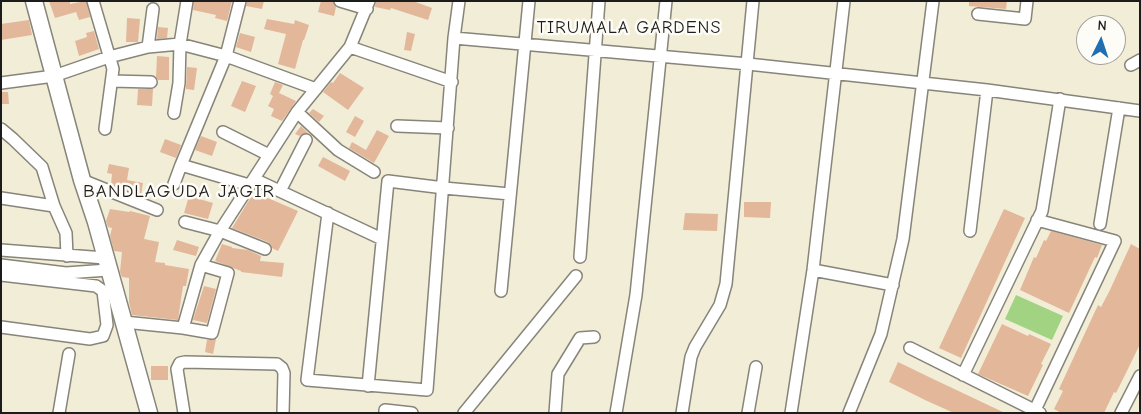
<!DOCTYPE html>
<style>
body{margin:0}
#map{position:relative;width:1141px;height:414px;overflow:hidden;background:#f2edd7;font-family:"Comic Neue",sans-serif}
canvas{display:block}
.frame{position:absolute;inset:0;border:2px solid #1c1c1c;pointer-events:none}
.north{position:absolute;left:1076px;top:15px;width:50px;height:50px;box-sizing:border-box;background:#fdfcf7;border:1px solid #a3a29f;border-radius:50%;rotate:4deg;font-size:14px;font-weight:700;line-height:20px;text-align:center;color:#1c1c1c}
.north::after{content:'';display:block;margin:auto;width:18px;height:22px;background:#1f6fb2;clip-path:polygon(50% 0,100% 100%,50% 72%,0 100%)}
</style>
<div id="map">
<canvas width="1141" height="414"></canvas>
<div class="frame"></div>
<div class="north">N</div>
</div>
<script>
const context = document.querySelector('canvas').getContext('2d');
context.lineJoin = 'round';
function fillPath(path, color) { context.fillStyle = color; context.fill(path, 'evenodd'); }
const poly = rows => new Path2D(rows.map(r => 'M' + r).join(''));
function trace(path, color, width, dash) { context.strokeStyle = color; context.lineWidth = width; context.lineCap = dash ? 'butt' : 'round'; context.setLineDash(dash || []); context.stroke(path); }
function label(font, color, halo, rows, align = 'center') {
  context.font = font + ' "Comic Neue",sans-serif'; context.lineWidth = 5; context.setLineDash([]); context.textBaseline = 'middle'; context.strokeStyle = halo; context.fillStyle = color; for (const [text, x, y, turn = 0] of rows) {
    context.save(); context.translate(x, y); context.rotate((+turn || 0) * Math.PI / 180); context.textAlign = isNaN(turn) ? turn : align; if (halo) context.strokeText(text, 0, 0); context.fillText(text, 0, 0); context.restore();
  }
}
fillPath(poly([
 [1016,295,1063,316,1052,340,1005,319]
]), '#a1d383');
fillPath(poly([
 [49,1,70,1,70,4,86,1,90,17,79,20,76,12,55,18],
 [194,1,232,1,227,21,215,18,216,15,193,10],
 [247,1,264,1,262,9,246,6],
 [321,1,333,2,336,7,334,16,318,12],
 [376,1,413,1,432,8,428,20,391,8,390,10,375,7],
 [969,1,1007,1,1006,9,969,6],
 [127,18,140,19,138,42,126,42],
 [267,19,294,24,295,20,309,25,304,40,303,40,295,69,278,64,286,34,264,29],
 [29,20,32,35,1,40,1,24],
 [158,27,168,28,167,38,157,39],
 [94,31,99,49,79,56,75,41,87,37,86,33],
 [407,32,415,34,411,51,404,50],
 [240,33,255,37,251,52,236,47],
 [157,56,169,57,169,80,158,80,156,77],
 [187,67,197,68,194,90,186,89],
 [340,73,364,88,348,110,323,92,331,82,333,83],
 [242,81,256,86,245,112,231,106],
 [275,82,283,85,279,93,296,101,282,121,271,116,274,109,268,106,273,96,270,94],
 [138,89,153,89,152,106,137,105],
 [1,92,8,92,9,104,1,104],
 [313,109,324,116,319,122,309,113],
 [355,116,364,121,355,137,346,132],
 [301,126,308,133,302,134,300,136,295,134],
 [377,130,389,136,374,163,349,148,352,142,366,150],
 [201,136,217,142,212,156,195,150],
 [165,139,181,145,176,158,160,152],
 [323,157,350,171,345,181,318,166],
 [109,164,129,168,127,180,143,183,141,195,111,184,112,174,107,173],
 [254,192,298,211,278,251,272,248,268,242,232,228],
 [189,196,213,203,208,219,184,213],
 [744,202,771,202,770,218,744,217],
 [110,209,129,212,130,211,150,216,144,239,159,242,155,262,165,263,165,265,189,269,186,286,183,286,178,320,132,315,129,302,129,278,122,277,120,272,122,252,114,251,110,236,112,228,108,227,106,221],
 [1004,209,1025,218,961,358,939,348],
 [685,213,718,214,717,231,683,230],
 [1051,231,1102,245,1097,258,1095,257,1069,313,1020,290,1034,257,1036,258,1044,240,1046,241],
 [177,240,199,247,196,256,173,250],
 [222,244,232,247,232,248,248,250,261,256,260,261,284,263,282,277,241,272,241,271,215,261],
 [1131,244,1140,249,1140,344,1125,375,1116,393,1114,392,1104,413,1061,413,1054,409,1063,391,1059,389,1098,305,1101,307,1109,292],
 [204,286,216,289,207,323,193,320],
 [1002,324,1028,336,1029,334,1051,344,1041,364,1043,365,1028,396,978,374],
 [216,339,213,354,205,352,207,340],
 [898,362,931,378,1005,413,954,413,925,400,889,382],
 [151,366,168,366,168,380,151,380]
]), '#e2b79a');
const street = poly([
 [93,1,113,69,105,129],
 [340,1,367,9],
 [978,14,1025,19,1027,1],
 [454,38,748,64,987,90,1140,111],
 [148,47,153,9],
 [350,47,452,82],
 [1131,65,1140,60],
 [112,81,151,82],
 [1,83,54,76,109,57,148,47,180,44,226,56,316,89],
 [297,112,338,150,374,172],
 [174,113,179,83,180,44,187,1],
 [397,126,448,128],
 [1,129,13,139,42,167,54,206,66,233,67,256],
 [223,132,269,155],
 [181,165,226,56,240,1],
 [254,179,382,239],
 [82,180,157,210],
 [174,184,181,165,249,185],
 [280,191,306,140],
 [1,198,54,206],
 [328,213,307,380,427,390,454,38,459,1],
 [185,222,220,231,265,249],
 [1100,224,1119,108],
 [970,231,987,90],
 [1,250,105,258],
 [580,257,599,1],
 [1,265,66,273,108,270],
 [813,270,893,285],
 [1,275,96,286,103,291,107,325,103,336,90,339,1,327],
 [501,291,529,1],
 [124,322,183,328,212,333,228,273,201,265],
 [183,328,201,265,220,231,297,112,350,47,369,1],
 [910,348,1040,413],
 [963,375,1042,211,1060,99],
 [368,386,388,181,444,188,510,194],
 [1035,410,1115,241,1037,220],
 [59,413,69,354],
 [184,413,177,369,180,363,185,362,277,364,282,368,284,373,283,413],
 [385,413,385,410,412,413],
 [464,413,576,276],
 [555,413,558,374,580,338,594,337],
 [616,413,636,295,666,1],
 [682,413,691,357,695,347,720,305,726,284,753,1],
 [748,413,756,367],
 [791,413,813,270,844,1],
 [849,413,881,334,903,239,933,1],
 [1121,413,1140,376]
]);
const secondary = poly([
 [34,1,82,180,96,222,149,413]
]);
trace(street, '#87847a', 14);
trace(secondary, '#87847a', 19);
trace(street, '#fff', 11);
trace(secondary, '#fff', 16);
context.letterSpacing = '1px';
label('18px', '#1c1c1c', '#fdfcf7', [
 ["TIRUMALA GARDENS",629,28]
]);
context.letterSpacing = '0px';
context.letterSpacing = '1px';
label('19px', '#1c1c1c', '#fdfcf7', [
 ["BANDLAGUDA JAGIR",179,192]
]);
context.letterSpacing = '0px';
</script>
